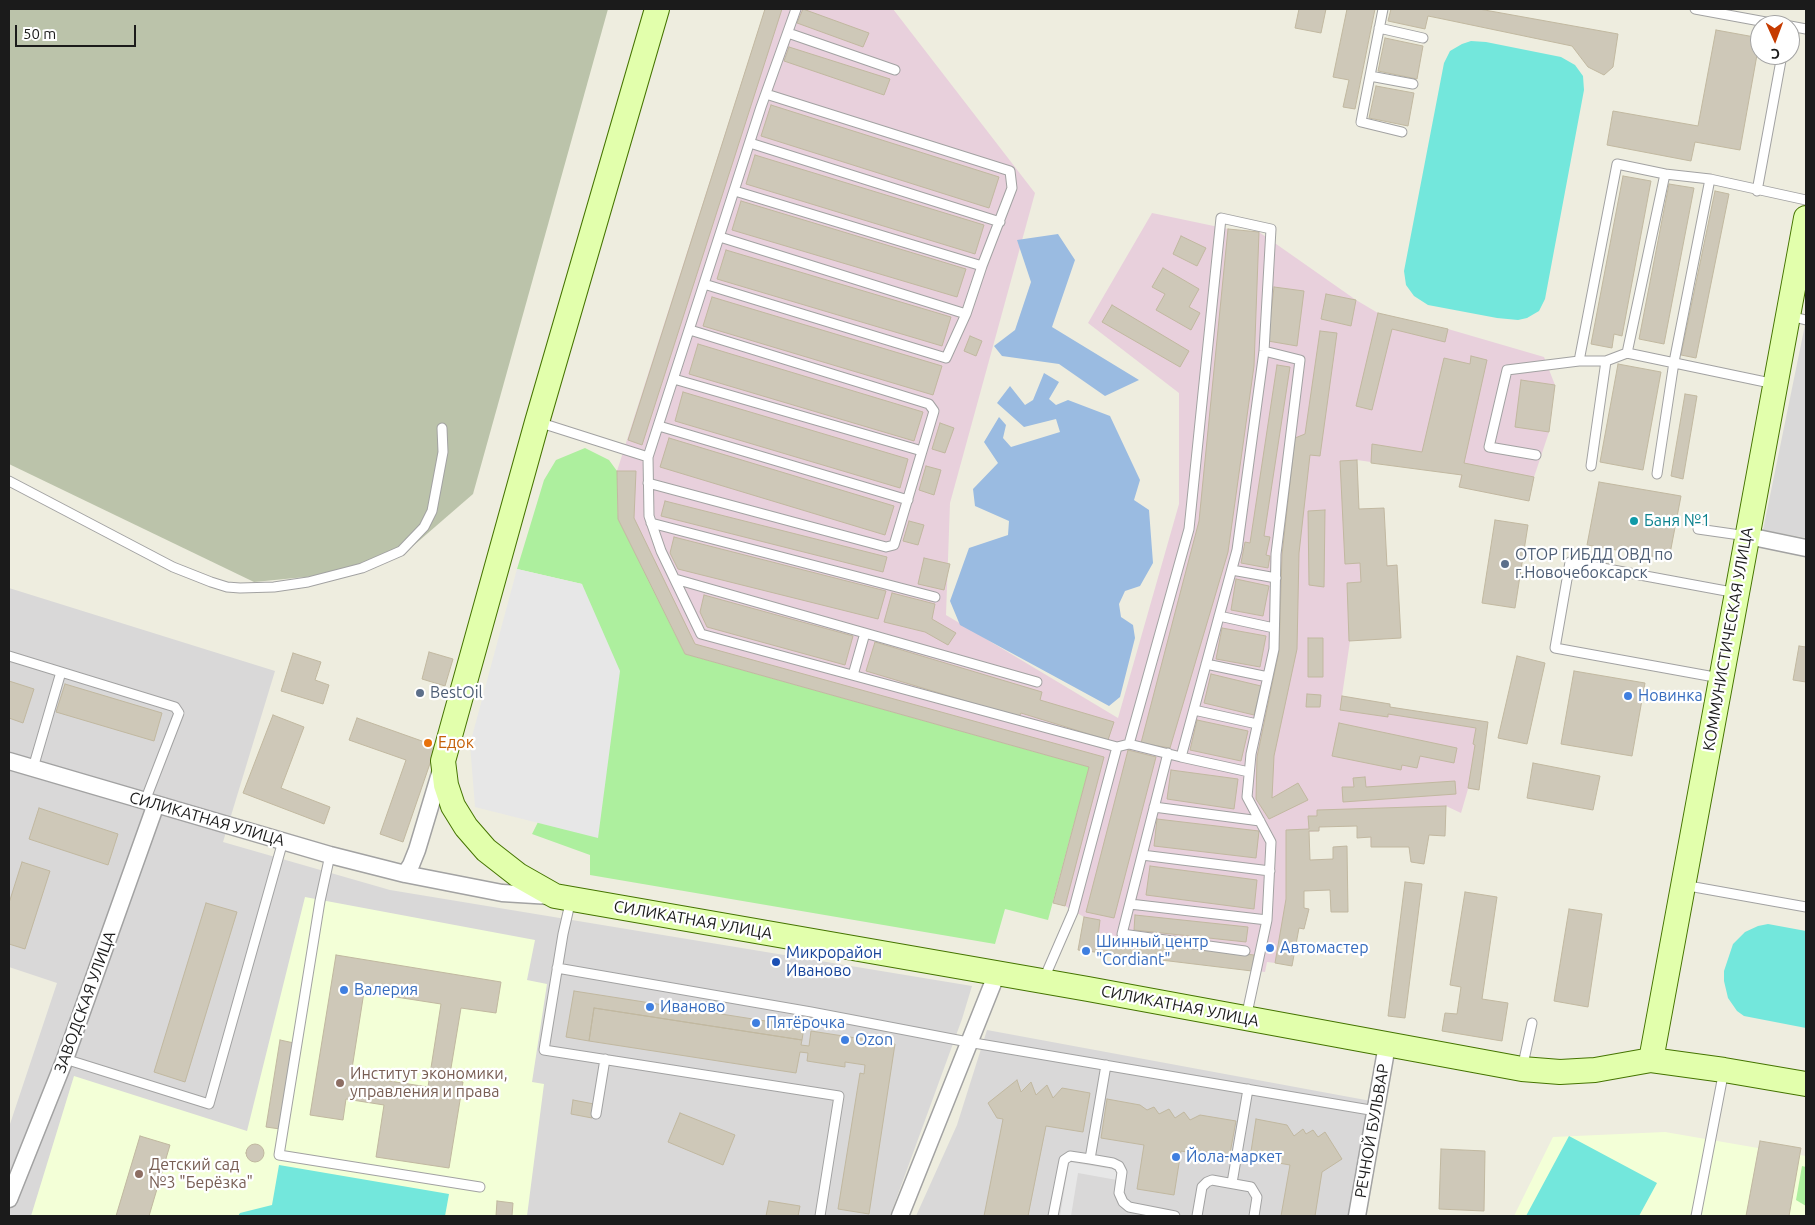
<!DOCTYPE html>
<meta charset="utf-8">
<style>
body{margin:0}
#map{position:relative;width:1815px;height:1225px;overflow:hidden;background:#eeeddf;font-family:Ubuntu,sans-serif}
canvas{display:block}
.frame{position:absolute;inset:0;border:10px solid #1b1b1b;pointer-events:none}
.north{position:absolute;left:1750px;top:15px;width:50px;height:50px;box-sizing:border-box;background:#fff;border:1px solid #a4a4a4;border-radius:50%;rotate:178deg;font-size:14px;font-weight:700;line-height:20px;text-align:center;color:#1b1b1b}
.north::after{content:'';display:block;margin:auto;width:18px;height:22px;background:#c63b00;clip-path:polygon(50% 0,100% 100%,50% 72%,0 100%)}
.scale{position:absolute;left:15px;top:25px;width:121px;height:22px;box-sizing:border-box;border:2px solid #1b1b1b;border-top:0;padding-left:6px;font-size:15px;line-height:18px;white-space:nowrap;color:#1b1b1b;-webkit-text-stroke:4px #fff;paint-order:stroke}
</style>
<div id="map">
<canvas width="1815" height="1225"></canvas>
<div class="frame"></div>
<div class="north">С</div>
<div class="scale">50 m</div>
</div>
<script>
const context = document.querySelector('canvas').getContext('2d');
context.lineJoin = 'round';
function fillPath(path, color) { context.fillStyle = color; context.fill(path, 'evenodd'); }
const poly = rows => new Path2D(rows.map(r => 'M' + r).join(''));
function trace(path, color, width, dash) { context.strokeStyle = color; context.lineWidth = width; context.lineCap = dash ? 'butt' : 'round'; context.setLineDash(dash || []); context.stroke(path); }
function label(font, color, halo, rows, align = 'center') {
  context.font = font + ' Ubuntu,sans-serif'; context.lineWidth = 4.5; context.setLineDash([]); context.textBaseline = 'middle'; context.strokeStyle = halo; context.fillStyle = color; for (const [text, x, y, turn = 0] of rows) {
    context.save(); context.translate(x, y); context.rotate((+turn || 0) * Math.PI / 180); context.textAlign = isNaN(turn) ? turn : align; if (halo) context.strokeText(text, 0, 0); context.fillText(text, 0, 0); context.restore();
  }
}
fillPath(poly([
 [1806,320,1806,538,1763,530],
 [9,588,275,671,223,842,390,890,972,986,962,1019,890,1216,9,1216,9,1127,57,983,9,967],
 [987,1030,1371,1101,1353,1216,916,1216,957,1125]
]), '#d9d8d8');
fillPath(poly([
 [765,9,893,9,1035,193,950,503,946,615,1118,718,1179,504,1179,393,1088,323,1152,213,1228,229,1259,232,1356,300,1378,313,1448,329,1544,357,1555,385,1549,432,1534,477,1529,501,1459,487,1461,475,1357,460,1359,509,1384,508,1387,565,1397,565,1401,638,1350,641,1342,696,1390,704,1390,707,1488,722,1479,790,1468,789,1461,813,1446,806,1445,836,1429,835,1424,864,1411,862,1409,847,1371,847,1370,837,1357,838,1357,826,1320,827,1319,831,1309,832,1310,860,1333,859,1333,847,1347,846,1331,912,1330,890,1304,891,1304,908,1309,909,1304,929,1299,928,1275,963,1267,962,1265,972,1078,950,1084,917,1065,906,1053,903,1088,767,685,654,618,519,617,471]
]), '#e8d0dc');
fillPath(poly([
 [305,897,535,940,527,980,547,984,532,1082,544,1084,527,1216,31,1216,74,1076,247,1131],
 [1665,1132,1758,1148,1746,1216,1514,1216,1553,1137],
 [1800,1155,1806,1156,1806,1216,1789,1216]
]), '#f3ffd7');
fillPath(poly([
 [9,9,608,9,473,494,413,546,326,575,254,582,9,464]
]), '#bbc3aa');
fillPath(poly([
 [585,448,609,460,617,471,618,519,685,654,1089,767,1048,920,1005,909,995,944,590,875,590,855,532,834,538,822,598,837,582,584,517,569,544,480,556,460],
 [1802,1166,1806,1167,1806,1206,1796,1200]
]), '#adef9e');
fillPath(poly([
 [1471,41,1486,42,1561,57,1575,65,1583,76,1584,90,1545,299,1539,311,1527,318,1518,320,1497,318,1428,305,1414,296,1406,285,1404,271,1444,63,1450,51,1462,44],
 [1768,924,1806,931,1806,1028,1744,1016,1737,1011,1728,998,1724,981,1724,971,1733,944,1745,932,1758,926],
 [1569,1136,1657,1183,1639,1216,1526,1216],
 [279,1165,449,1194,445,1216,238,1216,240,1213,272,1205]
]), '#73e7dc');
fillPath(poly([
 [517,569,582,584,620,671,598,838,475,807,470,744],
 [1069,1162,1118,1170,1117,1180,1078,1173,1071,1216,1060,1216]
]), '#e7e7e7');
fillPath(poly([
 [1058,234,1075,260,1052,327,1139,380,1105,396,1059,364,1002,356,994,346,1015,330,1031,282,1017,240],
 [1044,373,1059,382,1049,399,1056,405,1068,400,1110,416,1140,480,1134,500,1149,510,1153,563,1140,586,1125,591,1119,604,1121,617,1133,625,1135,638,1120,697,1109,706,960,625,950,601,969,548,1008,535,1009,521,975,506,973,489,998,463,984,442,999,417,1006,425,1003,438,1011,447,1060,432,1056,419,1024,427,997,403,1010,386,1025,405,1033,400]
]), '#9abbe1');
const building = poly([
 [765,9,782,9,642,445,628,440,765,9],
 [803,9,869,33,863,47,797,23,803,9],
 [1299,9,1326,9,1321,33,1295,28,1299,9],
 [1347,9,1375,9,1355,109,1343,107,1349,80,1333,77,1347,9],
 [1391,9,1479,9,1618,34,1613,67,1604,75,1588,67,1572,46,1438,18,1428,16,1425,29,1388,21,1391,9],
 [1716,30,1760,38,1740,150,1695,142,1691,161,1607,145,1613,111,1698,126,1716,30],
 [1385,38,1423,46,1417,79,1378,71,1385,38],
 [789,47,890,79,884,95,784,61,789,47],
 [1376,86,1414,93,1408,126,1369,118,1376,86],
 [771,105,999,177,989,208,761,136,771,105],
 [755,155,984,225,975,254,746,184,755,155],
 [1623,176,1651,181,1622,336,1614,334,1612,348,1591,344,1623,176],
 [1669,184,1694,188,1664,344,1639,339,1669,184],
 [1715,191,1729,194,1696,358,1681,355,1715,191],
 [741,201,966,269,957,297,732,230,741,201],
 [1228,229,1259,232,1254,366,1228,552,1170,748,1141,743,1199,521,1228,229],
 [1181,236,1206,248,1197,266,1173,254,1181,236],
 [726,250,951,317,942,346,717,279,726,250],
 [1163,268,1199,289,1189,307,1200,313,1191,330,1156,310,1165,294,1152,287,1163,268],
 [1274,287,1304,291,1297,346,1268,341,1274,287],
 [1326,294,1356,300,1351,326,1321,319,1326,294],
 [712,297,942,366,933,395,703,326,712,297],
 [1112,305,1189,351,1180,367,1102,322,1112,305],
 [1378,313,1448,329,1445,342,1392,329,1372,410,1356,406,1378,313],
 [1320,331,1337,333,1320,456,1310,455,1299,553,1297,649,1274,756,1272,798,1298,783,1308,800,1269,819,1256,799,1257,757,1279,651,1282,555,1295,438,1305,434,1320,331],
 [970,336,982,341,976,356,964,351,970,336],
 [698,344,923,412,914,441,689,374,698,344],
 [1471,356,1487,360,1464,463,1534,477,1529,501,1459,487,1462,475,1371,463,1372,444,1422,452,1444,358,1470,364,1471,356],
 [1618,364,1661,372,1643,470,1600,462,1618,364],
 [1277,365,1290,367,1264,536,1270,537,1266,555,1270,556,1268,568,1241,563,1245,542,1250,543,1277,365],
 [1521,380,1555,385,1549,432,1515,427,1521,380],
 [683,392,908,459,900,488,675,421,683,392],
 [1685,394,1697,396,1683,479,1671,476,1685,394],
 [940,423,954,428,945,453,932,449,940,423],
 [669,438,894,506,885,535,660,467,669,438],
 [1357,460,1359,509,1384,508,1387,566,1397,565,1401,638,1349,641,1347,583,1361,582,1360,563,1345,564,1340,461,1357,460],
 [926,466,941,470,934,495,919,490,926,466],
 [617,471,636,471,634,518,695,644,1104,757,1065,906,1053,903,1089,767,685,654,618,519,617,471],
 [1599,482,1681,496,1669,559,1587,545,1599,482],
 [665,501,887,557,883,572,661,516,665,501],
 [1325,510,1324,587,1309,585,1308,511,1325,510],
 [1495,520,1528,525,1515,608,1482,603,1495,520],
 [909,521,924,525,918,545,903,541,909,521],
 [674,537,886,591,878,619,678,569,670,553,674,537],
 [924,558,950,564,944,590,918,584,924,558],
 [1236,579,1269,586,1263,616,1231,610,1236,579],
 [892,593,935,604,932,619,956,633,948,645,925,632,884,622,892,593],
 [704,595,853,636,845,665,707,627,700,612,704,595],
 [1222,628,1266,636,1260,667,1216,659,1222,628],
 [1308,638,1323,638,1323,677,1308,677,1308,638],
 [875,642,1042,692,1040,700,1114,722,1108,740,1021,713,1019,717,866,671,875,642],
 [1799,646,1806,647,1806,682,1793,680,1799,646],
 [429,652,453,659,445,686,422,679,429,652],
 [293,653,321,662,315,680,329,685,323,704,281,691,293,653],
 [1517,656,1545,663,1527,744,1498,738,1517,656],
 [1574,671,1645,683,1632,756,1561,744,1574,671],
 [1211,674,1261,686,1254,715,1204,703,1211,674],
 [9,681,34,689,23,723,9,718,9,681],
 [65,684,162,713,154,741,56,712,65,684],
 [1307,694,1321,695,1320,707,1306,707,1307,694],
 [1342,696,1390,704,1390,707,1488,722,1479,790,1468,788,1475,745,1473,744,1476,728,1388,714,1388,717,1340,710,1342,696],
 [273,715,304,727,281,788,330,807,324,824,243,793,273,715],
 [357,718,436,746,403,842,380,834,406,760,349,740,357,718],
 [1197,720,1248,731,1241,761,1190,750,1197,720],
 [1339,723,1457,748,1454,763,1420,756,1417,768,1402,765,1401,770,1332,756,1339,723],
 [1128,750,1156,757,1114,918,1086,912,1128,750],
 [1533,763,1600,776,1593,810,1527,798,1533,763],
 [1171,770,1238,779,1234,809,1167,799,1171,770],
 [1365,777,1366,787,1455,781,1456,794,1343,802,1342,787,1354,787,1353,778,1365,777],
 [1446,806,1445,836,1429,835,1424,864,1411,862,1409,847,1371,847,1371,837,1357,838,1357,826,1319,827,1319,831,1309,831,1310,860,1333,859,1333,847,1347,846,1348,912,1331,912,1330,890,1304,891,1304,908,1309,909,1304,929,1299,928,1292,966,1275,963,1286,899,1286,830,1309,829,1308,816,1317,816,1317,810,1446,806],
 [39,808,118,834,108,865,29,839,39,808],
 [1157,819,1259,831,1256,858,1154,846,1157,819],
 [22,862,50,871,25,949,9,944,9,903,22,862],
 [1150,866,1257,880,1254,909,1146,895,1150,866],
 [1405,882,1422,884,1405,1018,1388,1016,1405,882],
 [1465,892,1497,897,1482,999,1508,1003,1502,1041,1442,1031,1445,1013,1457,1014,1461,987,1450,985,1465,892],
 [206,903,237,912,185,1082,154,1072,206,903],
 [1569,909,1602,914,1588,1007,1554,1001,1569,909],
 [1135,915,1248,927,1246,942,1134,930,1135,915],
 [1084,917,1100,920,1098,937,1254,955,1252,971,1078,950,1084,917],
 [336,955,501,982,496,1013,461,1008,449,1080,463,1082,449,1168,376,1157,384,1105,346,1099,343,1120,310,1115,336,955],
 [364,992,441,1004,428,1087,351,1075,364,992],
 [574,991,804,1027,802,1040,594,1008,589,1041,566,1037,574,991],
 [594,1008,802,1040,801,1045,809,1046,811,1031,895,1044,869,1214,838,1209,860,1073,864,1074,865,1065,845,1062,845,1067,807,1061,808,1053,800,1052,796,1073,589,1041,594,1008],
 [280,1040,294,1043,280,1129,266,1127,280,1040],
 [1017,1080,1021,1092,1031,1082,1036,1095,1047,1085,1053,1098,1062,1088,1090,1093,1083,1132,1046,1126,1028,1216,984,1216,1003,1119,997,1118,988,1103,1017,1080],
 [1107,1099,1140,1105,1147,1110,1154,1107,1159,1114,1169,1109,1175,1118,1184,1112,1190,1120,1200,1115,1236,1121,1229,1159,1181,1151,1174,1195,1137,1189,1144,1145,1101,1138,1107,1099],
 [573,1100,594,1104,592,1118,571,1114,573,1100],
 [680,1113,735,1135,723,1165,668,1142,680,1113],
 [1256,1119,1287,1125,1294,1136,1303,1129,1306,1134,1313,1130,1318,1137,1325,1132,1342,1159,1322,1172,1315,1216,1281,1216,1290,1165,1250,1158,1256,1119],
 [140,1136,170,1145,149,1216,116,1216,140,1136],
 [1760,1141,1801,1148,1789,1216,1746,1216,1760,1141],
 '246 1153a9 9 0 1 1 18 0a9 9 0 1 1-18 0Z',
 [1441,1149,1485,1151,1484,1211,1439,1209,1441,1149],
 [497,1201,513,1203,512,1216,496,1216,497,1201],
 [769,1201,800,1206,798,1216,766,1216,769,1201]
]);
fillPath(building, '#cec8b8');
trace(building, '#c1b8a0', 1);
const lane = poly([
 [1383,9,1361,122,1402,132],
 [1695,9,1782,25],
 [1790,26,1806,29],
 [1379,28,1423,38],
 [788,33,895,70],
 [1370,76,1413,84],
 [750,143,1000,222],
 [735,191,982,266],
 [1757,191,1782,55],
 [720,237,966,314],
 [704,284,946,358,966,314,982,266,1012,188,1010,171,766,94],
 [1790,316,1806,320],
 [1627,353,1665,174],
 [1579,361,1617,164,1665,174,1710,179,1806,200],
 [674,379,922,451],
 [538,422,648,457,649,516,661,551,701,634,1117,747],
 [659,426,908,500],
 [1536,455,1489,447,1507,370,1579,361,1606,361,1627,353,1775,384],
 [648,457,761,107,796,9],
 [1591,466,1606,361],
 [1657,474,1674,362,1710,179],
 [9,481,173,567,211,582,227,587,240,588,274,587,308,582,362,568,401,551,424,527,432,511,443,452,442,428],
 [648,483,886,547,894,545,934,411,929,404,690,330],
 [651,523,935,597],
 [1698,529,1747,536],
 [1232,570,1276,578],
 [675,579,1037,682],
 [1219,616,1274,628],
 [9,656,175,707,179,713,145,801],
 [1206,664,1268,677],
 [853,675,865,633],
 [1720,678,1555,648,1570,562,1737,593],
 [1194,710,1257,724],
 [1168,753,1122,934,1245,951],
 [1181,757,1249,772],
 [33,768,61,672],
 [1154,807,1260,821],
 [330,855,320,901,279,1155,480,1187],
 [1142,855,1270,871],
 [1683,885,1806,907],
 [571,899,563,934,544,1050,839,1096,820,1216],
 [1130,904,1267,920],
 [557,968,811,1012,968,1042,1376,1111],
 [1043,981,1073,912,1117,747,1129,744,1181,757,1237,550,1264,351,1271,229,1221,218,1189,529,1129,744],
 [1246,1018,1267,920,1271,842,1247,797,1251,754,1274,649,1276,554,1300,360,1264,351],
 [65,1059,209,1104,283,841],
 [1106,1065,1090,1159,1113,1163,1119,1166,1122,1172,1119,1193,1123,1202,1129,1207,1175,1216],
 [1522,1069,1532,1023],
 [596,1114,605,1059],
 [1232,1183,1248,1089],
 [1053,1216,1064,1160,1070,1156,1090,1159],
 [1197,1216,1202,1187,1207,1182,1212,1180,1251,1187,1257,1197,1254,1216],
 [1696,1216,1724,1070]
]);
const street = poly([
 [1748,536,1806,548],
 [9,761,330,855,405,874,502,893,551,896],
 [405,874,411,865,417,850,441,770],
 [9,1199,65,1059,156,804],
 [900,1216,997,973],
 [1357,1216,1387,1045]
]);
const secondary = poly([
 [657,9,537,422,443,761,446,785,453,806,466,827,486,850,518,875,555,896,1088,989,1522,1069,1560,1072,1595,1070,1651,1060,1724,1070,1806,1084],
 [1651,1060,1806,218]
]);
trace(lane, '#a2a2a2', 11);
trace(street, '#a2a2a2', 19);
trace(secondary, '#457400', 26);
trace(lane, '#fff', 9);
trace(street, '#fff', 16);
trace(secondary, '#e2ffac', 24);
for (const [x, y, r, color] of [
 [1634,521,5,"#0f9aa8"],
 [1505,564,5,"#5c6f8a"],
 [420,693,5,"#5c6f8a"],
 [1628,696,5,"#3f7fe0"],
 [428,743,5,"#e8710a"],
 [1270,948,5,"#3f7fe0"],
 [1086,951,5,"#3f7fe0"],
 [776,962,5,"#1a4fb4"],
 [344,990,5,"#3f7fe0"],
 [650,1007,5,"#3f7fe0"],
 [756,1023,5,"#3f7fe0"],
 [845,1040,5,"#3f7fe0"],
 [340,1083,5,"#8d6e63"],
 [1176,1157,5,"#3f7fe0"],
 [139,1174,5,"#8d6e63"]
]) { const dot = new Path2D(); dot.arc(x, y, r, 0, 2 * Math.PI); context.fillStyle = color; context.fill(dot); trace(dot, '#fff', 2); }
label('16px', '#0d838f', '#fff', [
 ["Баня №1",1644,521]
], 'left');
label('16px', '#4e5e75', '#fff', [
 ["ОТОР ГИБДД ОВД по",1515,555],
 ["г.Новочебоксарск",1515,573],
 ["BestOil",430,693]
], 'left');
label('16px', '#1b1b1b', '#fff', [
 ["КОММУНИСТИЧЕСКАЯ УЛИЦА",1728,639,-80],
 ["СИЛИКАТНАЯ УЛИЦА",207,819,16],
 ["СИЛИКАТНАЯ УЛИЦА",693,920,10],
 ["ЗАВОДСКАЯ УЛИЦА",85,1002,-70],
 ["СИЛИКАТНАЯ УЛИЦА",1180,1006,11],
 ["РЕЧНОЙ БУЛЬВАР",1372,1131,-80]
]);
label('16px', '#366cbe', '#fff', [
 ["Новинка",1638,696],
 ["Шинный центр",1096,942],
 ["\"Cordiant\"",1096,960],
 ["Автомастер",1280,948],
 ["Валерия",354,990],
 ["Иваново",660,1007],
 ["Пятёрочка",766,1023],
 ["Ozon",855,1040],
 ["Йола-маркет",1186,1157]
], 'left');
label('16px', '#c56008', '#fff', [
 ["Едок",438,743]
], 'left');
label('16px', '#164399', '#fff', [
 ["Микрорайон",786,953],
 ["Иваново",786,971]
], 'left');
label('16px', '#785e54', '#fff', [
 ["Институт экономики,",350,1074],
 ["управления и права",350,1092],
 ["Детский сад",149,1165],
 ["№3 \"Берёзка\"",149,1183]
], 'left');
</script>
